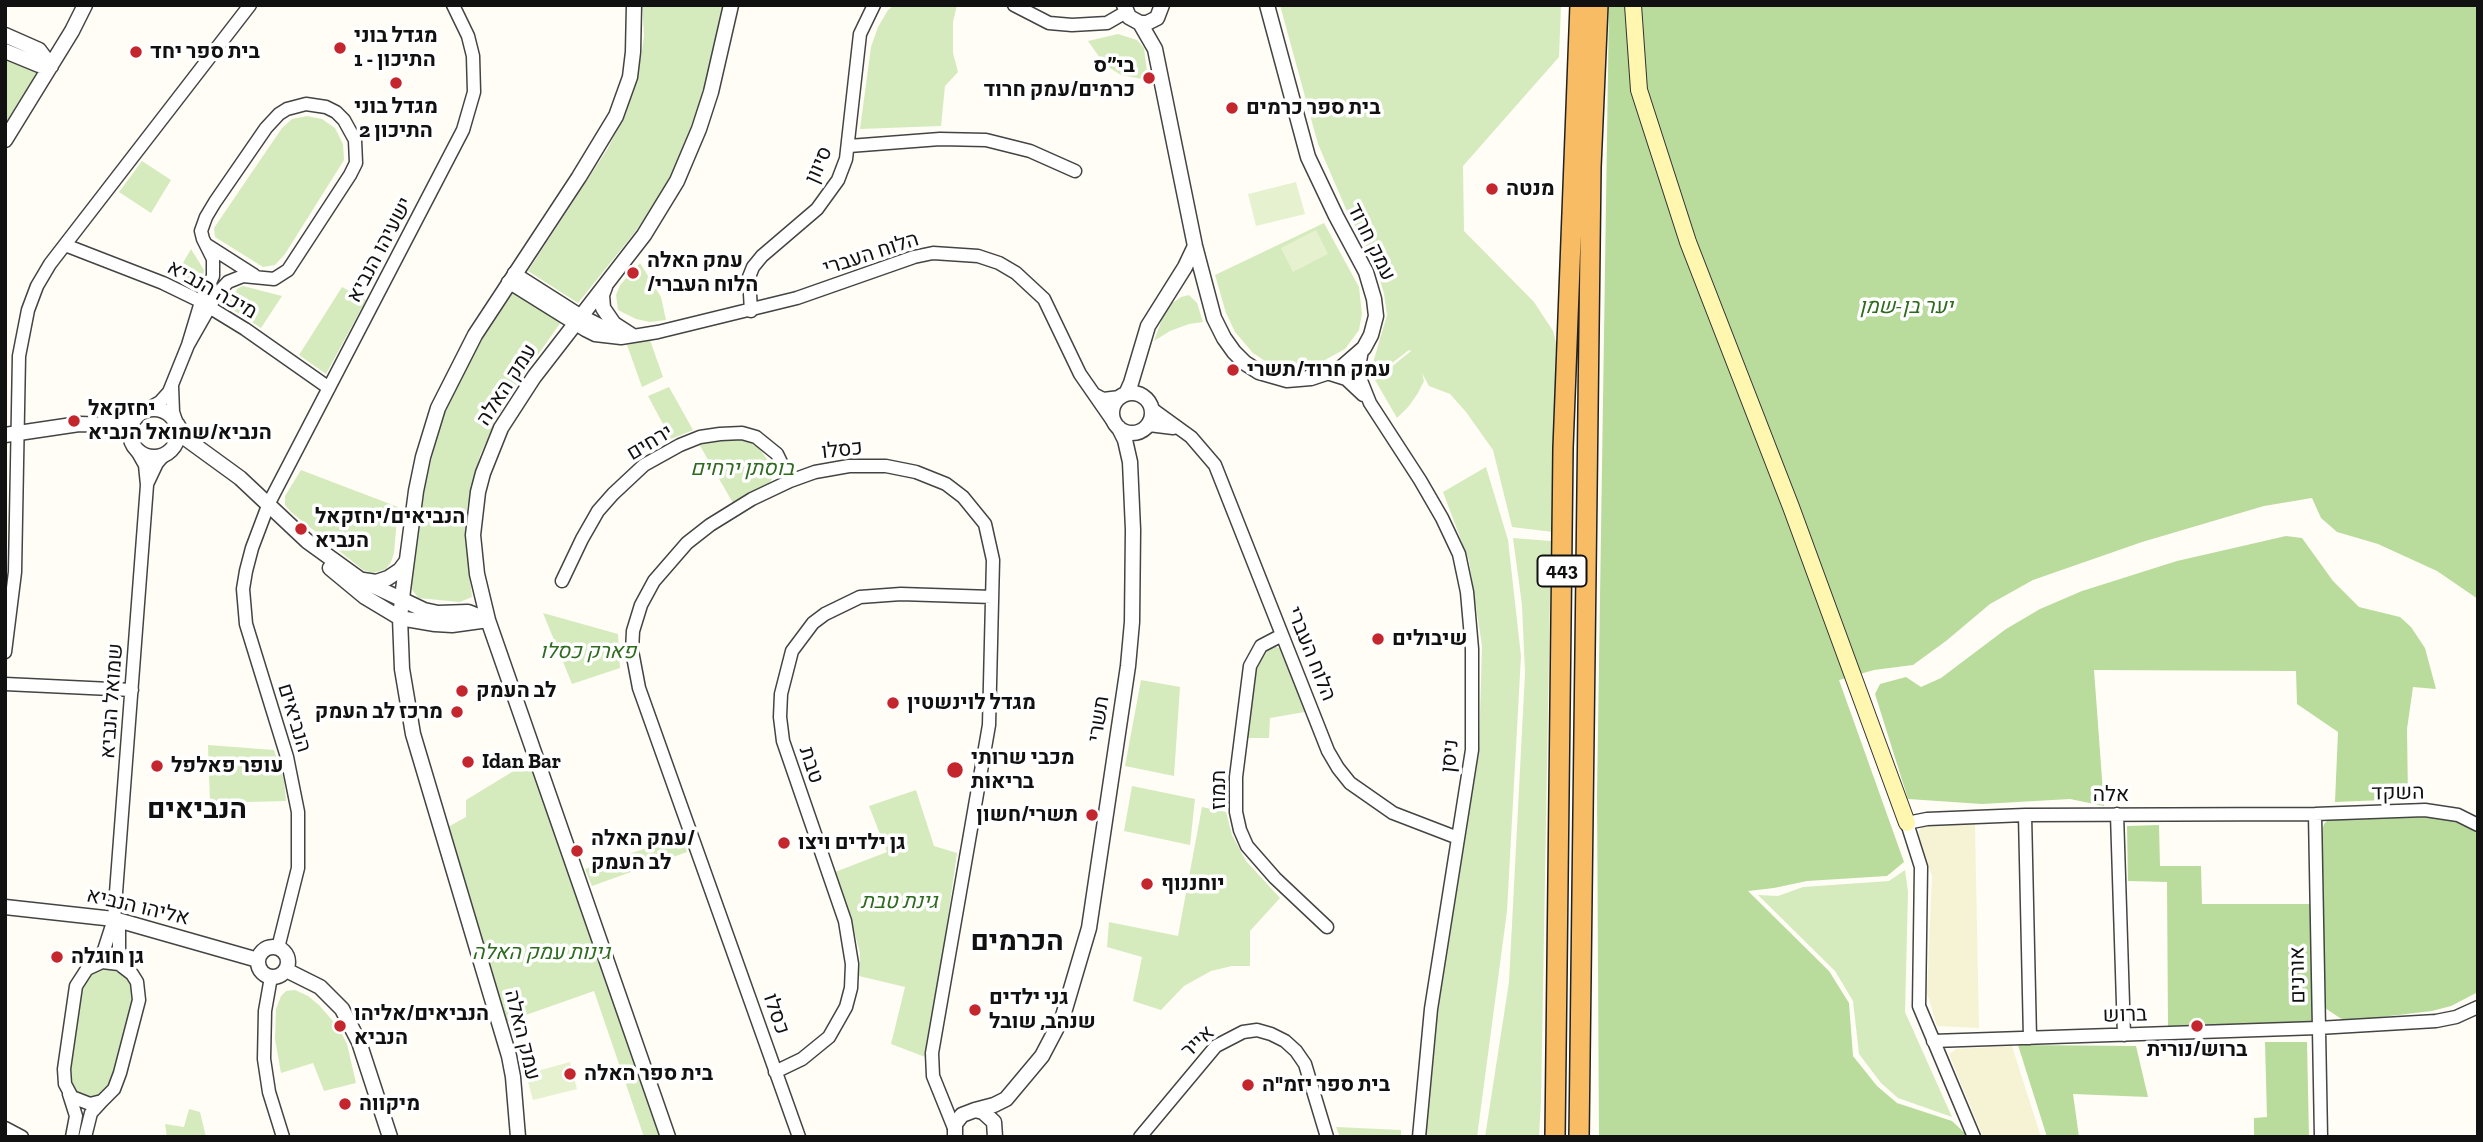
<!DOCTYPE html>
<meta charset="utf-8">
<style>
body{margin:0}
#map{position:relative;width:2483px;height:1142px;overflow:hidden;background:#fffdf5;font-family:"Zilla Slab",serif}
canvas{display:block}
.frame{position:absolute;inset:0;border:7px solid #111;pointer-events:none}
</style>
<div id="map">
<canvas width="2483" height="1142"></canvas>
<div class="frame"></div>
</div>
<script>
const context = document.querySelector('canvas').getContext('2d');
context.lineJoin = 'round';
function fillPath(path, color) { context.fillStyle = color; context.fill(path, 'evenodd'); }
const poly = rows => new Path2D(rows.map(r => 'M' + r).join(''));
function trace(path, color, width, dash) { context.strokeStyle = color; context.lineWidth = width; context.lineCap = dash ? 'butt' : 'round'; context.setLineDash(dash || []); context.stroke(path); }
function label(font, color, halo, rows, align = 'center') {
  context.font = font + ' "Zilla Slab",Heebo,serif'; context.lineWidth = 7; context.setLineDash([]); context.textBaseline = 'middle'; context.strokeStyle = halo; context.fillStyle = color; for (const [text, x, y, turn = 0] of rows) {
    context.save(); context.translate(x, y); context.rotate((+turn || 0) * Math.PI / 180); context.textAlign = isNaN(turn) ? turn : align; if (halo) context.strokeText(text, 0, 0); context.fillText(text, 0, 0); context.restore();
  }
}
fillPath(poly([
 [1975,823,1979,1028,1937,1026,1927,993,1932,876,1919,839,1919,831,1922,825],
 [2012,1046,2041,1137,1983,1137,1949,1054,1956,1049]
]), '#f6f3d4');
fillPath(poly([
 [642,5,724,5,699,106,672,173,657,201,635,232,578,303,528,271,608,148,626,113,641,57,644,36],
 [894,5,957,5,953,22,953,53,958,72,945,86,941,126,860,129,871,47,878,27,888,10],
 [1280,5,1561,5,1559,57,1463,166,1464,231,1534,302,1553,331,1556,343,1553,532,1512,527,1493,450,1466,412,1450,394,1429,386,1422,373,1424,381,1418,393,1409,406,1397,418,1375,380,1411,351,1409,350,1374,377,1372,366,1387,315,1384,294,1376,265,1346,209,1318,144],
 [1118,34,1137,40,1144,48,1148,80,1121,75,1105,65,1088,41],
 [5,56,39,71,5,125],
 [307,116,322,119,335,128,343,144,344,160,285,254,275,265,263,267,215,237,214,228,282,128,292,119],
 [142,161,171,180,151,213,119,192],
 [1324,223,1359,287,1362,314,1359,330,1345,349,1323,361,1288,367,1265,361,1253,353,1235,332,1226,313,1215,275],
 [191,249,204,270,203,278,199,283,192,283,176,275],
 [640,263,661,297,666,320,650,322,636,319,618,310,616,295,620,285],
 [243,286,282,296,261,328,230,308,228,304,238,288],
 [342,287,366,300,326,374,299,355],
 [512,291,561,322,506,400,480,455,467,508,465,532,472,597,460,602,418,598,411,588,422,499,438,432,446,409,472,356],
 [1189,295,1197,303,1203,322,1189,324,1170,331,1154,341,1162,319,1171,304,1181,297],
 [650,340,663,377,642,387,627,345],
 [669,387,693,430,671,439,648,396],
 [730,437,751,443,760,449,774,470,773,478,769,483,733,503,699,444],
 [1486,467,1508,540,1521,656,1507,911,1477,1137,1426,1137,1434,1035,1479,752,1482,646,1469,561,1443,492],
 [301,470,398,507,394,553,391,562,386,569,373,573,363,570,291,512,285,505,285,496],
 [1513,538,1551,541,1541,1101,1539,1137,1485,1137,1509,982,1525,673,1522,605],
 [543,613,618,634,620,668,572,684],
 [1272,645,1281,649,1305,712,1270,718,1269,738,1246,738,1254,670,1264,651],
 [1141,680,1180,687,1174,776,1125,766],
 [208,745,274,750,284,780,286,801,210,803],
 [530,761,662,1137,644,1137,594,991,506,1022,446,828,466,817,466,800],
 [1132,786,1195,799,1190,845,1124,831],
 [916,790,934,846,957,853,928,1058,891,1044,905,987,859,976,860,953,850,916,835,872,887,852,869,806],
 [1202,807,1226,812,1232,835,1246,861,1280,898,1250,931,1250,966,1232,966,1211,971,1184,986,1161,1010,1133,1001,1142,957,1107,947,1109,922,1178,936],
 [682,836,687,852,592,886,585,869],
 [1905,870,1908,892,1905,1012,1952,1117,1898,1098,1881,1083,1859,1054,1853,1001,1835,971,1758,895,1778,896,1803,887,1889,881],
 [103,967,117,968,129,977,135,992,115,1072,105,1092,95,1099,79,1096,72,1088,69,1077,81,988,90,973],
 [295,990,308,996,319,1005,338,1027,347,1044,356,1083,324,1091,313,1063,281,1073,275,1039,276,1009,281,996,286,991],
 [189,1109,200,1112,206,1137,167,1137,165,1124,184,1127],
 [1336,1127,1401,1130,1401,1137,1340,1137]
]), '#d5ebbd');
fillPath(poly([
 [1609,5,2478,5,2478,599,2437,571,2378,544,2337,532,2321,518,2312,498,2264,506,2142,542,2033,580,1990,604,1946,641,1913,665,1874,670,1839,680,1904,862,1887,876,1807,881,1774,888,1748,891,1829,971,1849,1003,1853,1056,1877,1086,1897,1103,1952,1121,1969,1137,1599,1137,1597,795],
 [2286,536,2302,538,2333,581,2359,607,2400,617,2411,627,2425,648,2436,689,2413,687,2407,729,2408,799,2335,802,2338,732,2297,704,2296,671,2094,670,2104,806,2070,799,1982,804,1908,799,1875,694,1880,684,1906,677,1921,687,1941,678,2006,629,2040,609,2082,591,2177,561],
 [2428,817,2460,822,2478,834,2478,992,2451,1006,2432,1011,2347,1021,2340,1018,2325,1008,2322,831,2324,824,2329,819],
 [2159,825,2160,866,2201,866,2202,904,2310,904,2312,1025,2168,1026,2167,882,2128,881,2127,826],
 [2265,1042,2307,1042,2309,1137,2254,1137,2254,1118,2267,1117],
 [2018,1045,2136,1046,2148,1097,2073,1094,2079,1137,2047,1137]
]), '#b9dc9c');
fillPath(poly([
 [1296,182,1305,214,1256,226,1248,194],
 [1316,230,1328,254,1293,272,1281,248],
 [570,1062,577,1089,533,1100,526,1074]
]), '#e6f2cf');
const minor = poly([
 [1014,5,1049,23,1072,25,1107,23,1126,12],
 [849,146,940,139,986,140,1030,151,1075,171],
 [65,245,163,283,196,299,245,329,329,388],
 [207,245,254,275],
 [514,273,580,315,616,333],
 [508,282,585,330,595,335,621,338,658,332,797,298,914,257,933,253,978,256,999,263,1016,273,1044,299,1080,374,1114,423],
 [751,311,749,277,753,267,762,256,817,209,838,180,846,159,860,34,874,5],
 [1362,350,1358,373,1370,403,1420,480,1442,518,1459,554,1467,592,1472,649,1472,750,1431,1009,1419,1137],
 [1327,373,1346,379,1363,395],
 [172,386,173,412,176,421],
 [1094,394,1103,399,1120,397],
 [1151,408,1191,437,1215,465,1328,751,1338,768,1350,783,1393,813,1458,838],
 [146,410,160,402,169,392,188,345,201,302,213,276,213,259,203,239,201,231,206,217,215,202,266,128,279,114,287,109,306,104,326,107,336,112,344,120,355,140,356,163,350,175,288,270,274,279,243,276,228,282,217,294,188,345],
 [1149,425,1173,428],
 [148,482,157,463,163,456],
 [562,581,582,539,598,511,613,494,644,465,680,445,700,437,720,434,742,433,756,437,777,454,790,481],
 [1282,635,1261,646,1250,666,1236,777,1236,812,1240,830,1247,846,1275,878,1327,927],
 [5,652,15,572,19,356,28,310,37,286,50,264,250,5],
 [5,684,132,690],
 [2117,814,2124,1035],
 [2315,814,2321,1137],
 [2025,815,2030,1038],
 [119,920,119,949,126,968],
 [278,948,298,868,298,812,287,757,246,624,243,589,246,571,252,548,269,503,463,130,474,92,473,56,468,36,453,5],
 [102,962,119,964,132,974,137,982,139,1000,120,1073,114,1089,102,1101,90,1104,72,1097,65,1084,64,1069,76,986,87,969,102,962],
 [91,967,104,950,114,919,147,485,145,465,136,449],
 [271,977,265,1011,264,1059,269,1092,283,1137],
 [1933,1041,2318,1028,2436,1021,2456,1017,2478,1007],
 [775,1072,802,1059,829,1037,846,1007,851,988,852,964,845,921,783,741,780,717,781,694,792,651,813,623,825,614,860,597,901,594,992,597],
 [69,1094,76,1116,72,1137],
 [5,1128,22,1137],
 [85,1137,91,1113,102,1101],
 [799,1137,639,688,632,651,633,631,641,605,654,581,687,543,710,525,752,499,790,481,815,472,849,466,886,466,916,472,946,484,963,497,985,524,993,560,989,725,932,1053,933,1076,954,1128],
 [1140,1137,1216,1046,1243,1032,1257,1030,1271,1034,1285,1041,1296,1051,1305,1064,1327,1137],
 [1974,1137,1919,1006,1921,867,1907,823,1927,819,2025,815,2315,814,2425,810,2458,815,2478,825]
]);
const tertiary = poly([
 [1124,5,1129,17,1140,23,1147,23,1157,18,1162,5],
 [1140,23,1155,49,1195,246,1214,318,1224,338,1234,352,1245,363,1259,372,1287,380,1311,378,1341,368,1364,348,1371,335,1376,316,1374,299,1366,272,1336,216,1308,157,1267,5],
 [5,35,39,50,51,66],
 [5,51,39,65,51,66],
 [5,140,72,31,85,5],
 [605,287,602,295,603,308,614,324,631,335],
 '1112 413a20 20 0 1 1 40 0a20 20 0 1 1-40 0Z',
 [1126,394,1131,383,1148,326,1185,267,1195,246],
 '130 433a24 24 0 1 1 48 0a24 24 0 1 1-48 0Z',
 [177,424,185,438,240,478,307,541,361,580,424,610,438,613,468,612,488,620],
 [5,435,79,424,113,425,137,416],
 [330,568,365,597,400,618,435,624,452,625,488,620],
 [363,580,376,582,388,578,400,570,406,562],
 [5,907,114,919,258,960],
 '258 962a15 15 0 1 1 30 0a15 15 0 1 1-30 0Z',
 [286,970,320,987,342,1009,359,1042,390,1137],
 [975,1110,994,1105,1006,1099,1042,1056,1063,1016,1089,928,1128,666,1132,622,1133,530,1130,462,1125,440,1119,428],
 [518,1137,513,1077,509,1056,413,734,402,669,400,618,403,590,416,491,423,457,438,408,475,335,579,177,616,116,630,77,633,52,634,5],
 [668,1137,488,620,477,574,473,535,478,492,483,473,501,428,534,377,644,235,677,181,699,129,711,92,731,5],
 [955,1137,955,1124,962,1115,975,1110,983,1112,994,1122,995,1137]
]);
const secondary = poly([
 [1633,5,1639,90,1688,242,1791,507,1907,823]
]);
const trunk = poly([
 [1555,1137,1563,448,1580,5],
 [1579,1137,1591,167,1598,5]
]);
trace(minor, '#444', 15);
trace(tertiary, '#444', 17);
trace(secondary, '#333', 18);
trace(trunk, '#222', 22);
trace(minor, '#fff', 12);
trace(tertiary, '#fff', 14);
trace(secondary, '#fff6b0', 16);
trace(trunk, '#f7bc64', 19);
for (const [x, y, r, color] of [
 [340,48,7,"#c4262e"],
 [136,52,7,"#c4262e"],
 [1149,78,7,"#c4262e"],
 [396,83,7,"#c4262e"],
 [1232,108,7,"#c4262e"],
 [1492,189,7,"#c4262e"],
 [633,273,7,"#c4262e"],
 [1233,370,7,"#c4262e"],
 [74,421,7,"#c4262e"],
 [301,529,7,"#c4262e"],
 [1378,639,7,"#c4262e"],
 [462,691,7,"#c4262e"],
 [893,703,7,"#c4262e"],
 [457,712,7,"#c4262e"],
 [468,762,7,"#c4262e"],
 [157,766,7,"#c4262e"],
 [955,770,9,"#c4262e"],
 [1092,815,7,"#c4262e"],
 [784,843,7,"#c4262e"],
 [577,851,7,"#c4262e"],
 [1147,884,7,"#c4262e"],
 [57,957,7,"#c4262e"],
 [975,1010,7,"#c4262e"],
 [340,1026,7,"#c4262e"],
 [2197,1026,7,"#c4262e"],
 [570,1074,7,"#c4262e"],
 [1248,1085,7,"#c4262e"],
 [345,1104,7,"#c4262e"]
]) { const dot = new Path2D(); dot.arc(x, y, r, 0, 2 * Math.PI); context.fillStyle = color; context.fill(dot); trace(dot, '#fff', 2.5); }
for (const [x, y, w] of [
 [1562,571,49]
]) { const box = new Path2D(); box.roundRect(x - w / 2, y - 15.5, w, 31, 5); context.fillStyle = '#fff'; context.fill(box); trace(box, '#111', 2); }
label('bold 19px', '#111', null, [
 ["443",1562,571]
]);
label('bold 21px', '#111', '#fff', [
 ["מגדל בוני",354,36],
 ["התיכון - 1",354,60],
 ["בית ספר יחד",150,52],
 ["בי״ס",1135,66,"right"],
 ["כרמים/עמק חרוד",1135,90,"right"],
 ["מגדל בוני",396,107,"center"],
 ["התיכון 2",396,131,"center"],
 ["בית ספר כרמים",1246,108],
 ["מנטה",1506,189],
 ["עמק האלה",647,261],
 ["/הלוח העברי",647,285],
 ["עמק חרוד/תשרי",1247,370],
 ["יחזקאל",88,409],
 ["הנביא/שמואל הנביא",88,433],
 ["הנביאים/יחזקאל",315,517],
 ["הנביא",315,541],
 ["שיבולים",1392,639],
 ["לב העמק",476,691],
 ["מגדל לוינשטין",907,703],
 ["מרכז לב העמק",443,712,"right"],
 ["מכבי שרותי",971,758],
 ["בריאות",971,782],
 ["Idan Bar",482,762],
 ["עופר פאלפל",171,766],
 ["תשרי/חשון",1078,815,"right"],
 ["עמק האלה/",591,839],
 ["לב העמק",591,863],
 ["גן ילדים ויצו",798,843],
 ["יוחננוף",1161,884],
 ["גן חוגלה",71,957],
 ["גני ילדים",989,998],
 ["שנהב, שובל",989,1022],
 ["הנביאים/אליהו",354,1014],
 ["הנביא",354,1038],
 ["ברוש/נורית",2197,1050,"center"],
 ["בית ספר האלה",584,1074],
 ["בית ספר יזמ\"ה",1262,1085],
 ["מיקווה",359,1104]
], 'left');
label('21px', '#111', '#fff', [
 ["סיוון",819,165,-66],
 ["עמק חרוד",1371,242,64],
 ["ישעיהו הנביא",380,250,-62],
 ["הלוח העברי",871,254,-18],
 ["מיכה הנביא",212,290,29],
 ["עמק האלה",507,385,-57],
 ["ירחים",650,443,-31],
 ["כסלו",842,450,-6],
 ["הלוח העברי",1311,654,68],
 ["שמואל הנביא",112,701,-86],
 ["הנביאים",294,718,73],
 ["תשרי",1099,719,-81],
 ["ניסן",1450,756,-84],
 ["טבת",811,765,72],
 ["תמוז",1219,790,-90],
 ["השקד",2398,793,-1],
 ["אלה",2111,795],
 ["אליהו הנביא",138,907,13],
 ["אורנים",2298,975,-91],
 ["כסלו",776,1014,71],
 ["ברוש",2125,1015,-2],
 ["עמק האלה",522,1035,76],
 ["אייר",1198,1042,-43]
]);
label('italic 21px', '#2f6b1f', '#fff', [
 ["יער בן-שמן",1906,307],
 ["בוסתן ירחים",742,469],
 ["פארק כסלו",588,652],
 ["גינת טבת",899,902],
 ["גינות עמק האלה",541,953]
]);
label('bold 28px', '#111', '#fff', [
 ["הנביאים",197,810],
 ["הכרמים",1017,942]
]);
</script>
